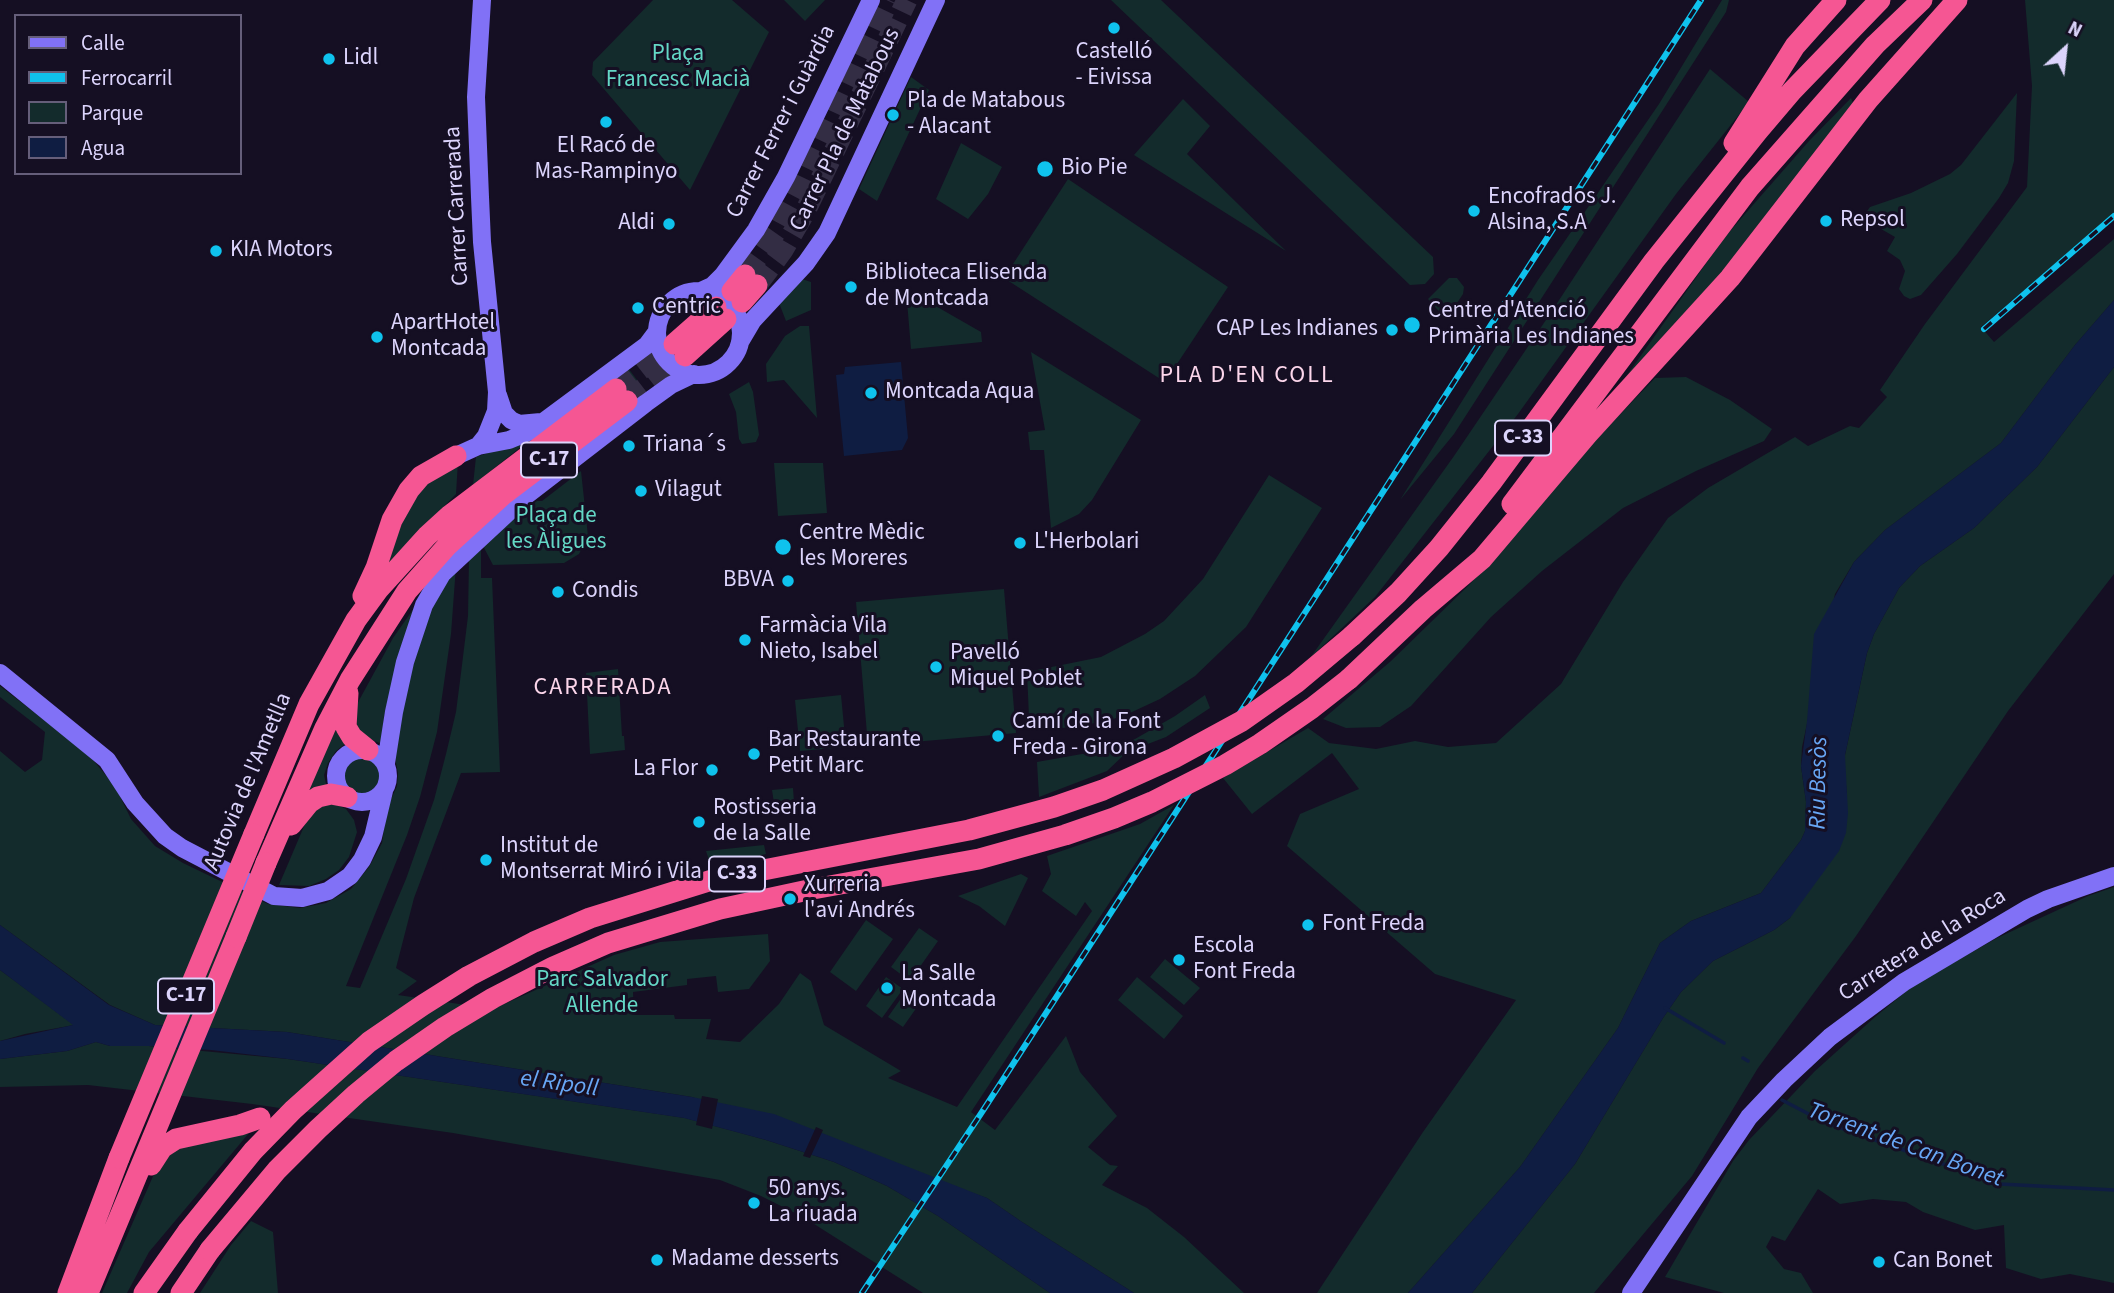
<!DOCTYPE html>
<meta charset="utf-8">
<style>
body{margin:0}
#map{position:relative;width:2114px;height:1293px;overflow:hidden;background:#150f23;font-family:"Source Sans 3",sans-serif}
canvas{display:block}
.legend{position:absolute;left:14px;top:14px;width:228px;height:161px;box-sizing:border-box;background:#150f23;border:2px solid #655e7a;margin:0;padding:9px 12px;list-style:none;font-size:21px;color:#dcd4fc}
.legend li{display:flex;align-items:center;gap:14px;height:35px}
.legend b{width:35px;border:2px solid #655e7a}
.north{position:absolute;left:2030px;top:14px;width:70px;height:70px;-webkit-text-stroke:5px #150f23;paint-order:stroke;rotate:27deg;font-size:19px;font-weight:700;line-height:28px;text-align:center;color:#dcd4fc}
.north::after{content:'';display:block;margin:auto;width:24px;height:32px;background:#dcd4fc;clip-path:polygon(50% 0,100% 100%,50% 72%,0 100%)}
</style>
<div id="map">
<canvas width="2114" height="1293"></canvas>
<ul class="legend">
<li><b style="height:9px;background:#8171f6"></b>Calle</li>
<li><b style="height:9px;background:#0fc2ed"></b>Ferrocarril</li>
<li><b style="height:19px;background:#132b2c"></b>Parque</li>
<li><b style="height:19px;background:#0f1d42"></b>Agua</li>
</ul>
<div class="north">N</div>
</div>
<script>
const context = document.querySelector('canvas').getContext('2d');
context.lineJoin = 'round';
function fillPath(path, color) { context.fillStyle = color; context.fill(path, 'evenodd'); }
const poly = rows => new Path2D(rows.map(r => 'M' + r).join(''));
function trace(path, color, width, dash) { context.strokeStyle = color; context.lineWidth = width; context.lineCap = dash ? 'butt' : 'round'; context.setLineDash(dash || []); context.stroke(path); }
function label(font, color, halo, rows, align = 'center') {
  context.font = font + ' "Source Sans 3",sans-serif'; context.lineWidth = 6; context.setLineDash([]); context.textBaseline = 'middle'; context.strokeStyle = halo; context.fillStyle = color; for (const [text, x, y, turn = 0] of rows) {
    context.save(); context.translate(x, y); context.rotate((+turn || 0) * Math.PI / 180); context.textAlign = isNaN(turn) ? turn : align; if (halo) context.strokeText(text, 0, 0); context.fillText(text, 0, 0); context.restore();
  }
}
fillPath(poly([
 [653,0,732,0,769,32,690,190,592,75,593,62],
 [784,0,825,0,805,21],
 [1111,0,1161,0,1433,257,1434,274,1425,284,1410,285],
 [1722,0,1729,0,1726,12,1454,434,1400,500,1538,280,1659,104],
 [2025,0,2114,0,2114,214,1981,327,1994,342,2114,239,2114,300,2075,345,2001,443,1885,530,1854,562,1835,594,1802,747,1801,766,1806,802,1805,831,1801,840,1761,893,1691,921,1660,943,1618,1028,1520,1167,1408,1293,1317,1293,1423,1132,1516,1000,1435,974,1287,846,1300,814,1359,789,1332,753,1252,814,1223,778,1308,728,1329,743,1376,749,1415,741,1448,747,1496,743,1561,684,1623,582,1668,518,1708,488,1795,437,1808,446,1850,426,1859,428,1887,397,1880,390,1925,324,2027,187,2032,86],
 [1710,69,1749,102,1676,194,1518,414,1375,597,1310,658,1454,456,1550,314],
 [911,77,929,90,877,201,859,189],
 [2017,93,2014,161,2008,183,1999,198,1957,254,1921,295,1910,299,1904,296,1899,289,1905,271,1900,260,1887,251,1895,237,1862,218,1870,207,1911,193,1950,174,1961,165],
 [1851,98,1854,106,1748,244,1625,378,1724,238,1809,141],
 [1183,99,1210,126,1187,154,1286,251,1134,155],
 [961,143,1002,167,988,194,968,219,936,199],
 [1068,179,1228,287,1165,382,1004,278],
 [1449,278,1457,278,1464,287,1463,294,1451,312,1444,317,1428,299],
 [802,279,811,282,811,310,786,321,779,303],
 [906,289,981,332,982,342,911,349],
 [800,326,809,326,817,418,784,380,767,382,766,364,785,336],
 [652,349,660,360,678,376,669,382,639,365,640,357],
 [1031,352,1141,420,1092,500,1079,514,1051,528,1044,450,1030,450,1028,432,1045,430],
 [2114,367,2114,574,2008,711,1856,936,1758,1068,1692,1176,1594,1293,1472,1293,1575,1164,1663,1018,1681,992,1713,961,1774,930,1790,918,1847,795,1844,765,1845,755,1867,653,1874,634,1899,588,1920,566,1974,528,2037,467],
 [628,368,637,380,632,407,611,380],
 [1686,377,1730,400,1772,429,1764,441,1696,471,1623,508,1542,571,1491,617,1411,706,1380,727,1346,728,1323,719,1391,661,1470,584,1605,430,1655,378],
 [749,382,753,392,759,435,756,442,742,444,739,439,736,412,729,394],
 [532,438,473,485,476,457],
 [458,461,456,494,382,570,395,533,421,487],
 [774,463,823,463,827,513,778,516],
 [581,471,588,536,579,554,564,563,493,565,482,544,537,501,542,501],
 [1269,475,1322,508,1246,627,1195,676,1160,699,1132,712,1108,721,1056,729,1055,715,1029,717,1027,672,1101,657,1145,634,1164,621,1203,579],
 [481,550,481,578,492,578,500,772,461,773,414,898,396,968,417,981,398,995,493,1009,614,955,660,942,768,934,770,961,749,989,718,992,716,976,687,979,687,985,633,992,634,1015,674,1015,675,1019,711,1019,706,1039,740,1042,779,1004,800,973,811,981,824,1025,901,1071,888,1078,957,1107,1092,911,1085,902,1076,916,1042,891,1051,874,1047,856,1140,824,1174,805,971,1112,995,1130,1066,1036,1080,1072,1117,1116,1088,1147,1110,1165,1118,1166,1102,1185,1147,1208,1184,1237,1244,1293,1134,1293,1022,1222,987,1198,692,1097,287,1032,155,1025,110,1005,0,925,0,751,25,772,42,760,45,732,0,697,0,686,87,753,115,786,131,819,155,846,183,863,268,904,300,908,326,903,351,889,369,867,382,843,387,808,397,786,398,773,395,758,404,693,427,614,456,566,451,634,437,732,420,797,407,835,346,986,360,988,406,879,434,800,446,754,456,712,461,673,468,616,469,559],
 [1004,589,1016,733,868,746,856,602],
 [419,601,396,671,384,716,382,744,367,738,353,723,356,706,393,638],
 [618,669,622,736,624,736,625,750,590,754,586,673],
 [841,695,846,747,800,751,795,700],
 [1205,695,1210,708,1166,737,1127,752,1107,771,1039,797,1037,762,1110,749,1135,739,1175,716],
 [339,722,346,743,336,751,328,763,324,775,327,788,304,797],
 '341 776a21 21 0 1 1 42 0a21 21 0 1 1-42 0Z',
 [793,788,794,802,786,808,779,808,774,803,772,790],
 [335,804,346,809,354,820,357,832,349,857,339,870,326,879,309,886,279,885,308,817,319,806],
 [764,845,766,854,711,866,706,851],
 [1021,874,1028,878,1005,926,979,906,958,896],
 [2114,887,2114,1283,2070,1274,2041,1279,2006,1268,2004,1225,1975,1230,1923,1212,1906,1202,1873,1199,1840,1204,1818,1189,1785,1241,1772,1236,1766,1247,1784,1269,1801,1273,1813,1293,1724,1293,1665,1277,1733,1161,1749,1140,1815,1071,1875,1017,1914,985,1997,938,2088,896],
 [866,920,893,939,856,991,830,972],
 [919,928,938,941,910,981,891,967],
 [1165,959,1200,988,1184,1005,1150,977],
 [0,970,74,1025,25,1034,0,1041],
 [886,977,903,989,882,1018,866,1006],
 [1137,977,1183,1016,1164,1039,1118,1000],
 [907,990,922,1000,903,1027,888,1017],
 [96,1042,110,1046,149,1046,288,1059,685,1118,766,1140,834,1162,887,1186,938,1216,1050,1293,923,1293,803,1217,761,1196,720,1180,453,1133,252,1104,88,1085,0,1087,0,1059,67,1051],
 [249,1133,149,1252,127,1293,102,1293,164,1151,191,1142],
 [251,1221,273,1232,278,1293,200,1293,231,1245]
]), '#132b2c');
fillPath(poly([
 [2114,300,2114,367,2037,467,1974,528,1920,566,1899,588,1874,634,1867,653,1845,755,1848,813,1846,833,1839,851,1790,918,1774,930,1713,961,1681,992,1663,1018,1575,1164,1472,1293,1408,1293,1520,1167,1618,1028,1660,943,1691,921,1761,893,1801,840,1805,831,1806,802,1801,766,1807,721,1814,634,1854,562,1885,530,2001,443,2075,345],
 [901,362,908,438,902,450,844,456,836,375,844,374,845,367],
 [0,925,109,1005,155,1025,287,1032,692,1097,774,1114,987,1198,1022,1222,1134,1293,1050,1293,938,1216,887,1186,834,1162,766,1140,684,1118,288,1059,211,1050,149,1046,110,1046,96,1042,67,1051,0,1059,0,1041,73,1025,0,970]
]), '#0f1d42');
fillPath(poly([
 [702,1096,718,1099,712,1129,696,1125],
 [816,1127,823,1130,810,1158,803,1156]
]), '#150f23');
trace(poly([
 [1665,1008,1724,1043],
 [1743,1058,1748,1061],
 [1782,1100,1824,1122,2000,1184,2114,1190]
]), '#0f1d42', 3.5);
trace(poly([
 [745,275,778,229,801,186,889,0],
 [757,285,783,250,805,212,907,0],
 [616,389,674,344],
 [627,401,685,356]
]), '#332d44', 21, [21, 10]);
trace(poly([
 [701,291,712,286,723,275,756,230,786,177,871,0],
 '657 333a42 42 0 1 1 84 0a42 42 0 1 1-84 0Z',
 [740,342,753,320,806,263,827,233,936,0],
 [498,395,504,413,511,420,519,424,541,422],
 [478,446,486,436,496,411,497,392,482,242,480,197,476,97,482,0],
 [456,456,478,446,509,440,531,431,647,345,656,333],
 [0,673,107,760,135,803,165,836,182,848,274,896,302,898,328,891,350,876,362,860,373,837,384,791],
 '336 776a26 26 0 1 1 52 0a26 26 0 1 1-52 0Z',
 [386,763,394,712,405,662,424,605,442,574,528,494,646,403,671,385,694,374],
 [1631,1293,1749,1117,1784,1080,1830,1037,1904,982,2027,909,2048,899,2114,876]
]), '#8171f6', 18);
trace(poly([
 [1734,143,1795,46,1836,0],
 [732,291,745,275],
 [742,302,757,285],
 [674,344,716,307],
 [685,356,726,319],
 [1512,504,1750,187,1875,45,1922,0],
 [363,596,376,568,392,520,409,490,421,476,456,456],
 [1352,636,1398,593,1439,548,1491,483,1654,261,1758,131,1792,91,1880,0],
 [1349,679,1423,609,1482,559,1587,435,1730,278,1868,100,1957,0],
 [348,693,346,727,352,737,368,750],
 [291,825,309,803,318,797,331,794,347,797],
 [254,834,309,704,356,620,378,590,427,536,450,515,616,389],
 [266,863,325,728,350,680,407,591,447,546,504,494,627,401],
 [151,1165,162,1148,176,1139,240,1125,260,1118],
 [68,1293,119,1158],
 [88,1293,236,937],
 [144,1293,188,1231],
 [181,1293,210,1250]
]), '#f55693', 21);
const rail = poly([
 [1984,329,2114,216],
 [862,1293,982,1112,1701,0]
]);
trace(rail, '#0fc2ed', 6);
trace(rail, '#150f23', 3.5, [10]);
trace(poly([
 [236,937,266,863],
 [119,1158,254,834],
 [188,1231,253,1151,293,1110,369,1042,423,1005,469,976,534,942,590,918,712,880,969,830,1054,807,1103,790,1174,758,1242,721,1296,683,1352,636],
 [210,1250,277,1170,318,1129,356,1094,396,1061,445,1027,493,998,553,967,608,943,720,909,813,889,979,859,1065,835,1114,818,1152,802,1225,765,1260,744,1312,708,1349,679]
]), '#f55693', 21);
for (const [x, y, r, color] of [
 [1114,28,7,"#0fc2ed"],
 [329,59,7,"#0fc2ed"],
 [893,115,7,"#0fc2ed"],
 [606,122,7,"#0fc2ed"],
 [1045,169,9,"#0fc2ed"],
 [1474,211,7,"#0fc2ed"],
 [1826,221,7,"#0fc2ed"],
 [669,224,7,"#0fc2ed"],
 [216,251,7,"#0fc2ed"],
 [851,287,7,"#0fc2ed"],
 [638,308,7,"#0fc2ed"],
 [1412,325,9,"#0fc2ed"],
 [1392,330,7,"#0fc2ed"],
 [377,337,7,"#0fc2ed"],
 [871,393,7,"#0fc2ed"],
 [629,446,7,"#0fc2ed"],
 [641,491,7,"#0fc2ed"],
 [1020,543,7,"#0fc2ed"],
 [783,547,9,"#0fc2ed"],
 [788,581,7,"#0fc2ed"],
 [558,592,7,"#0fc2ed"],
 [745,640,7,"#0fc2ed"],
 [936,667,7,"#0fc2ed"],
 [998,736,7,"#0fc2ed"],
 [754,754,7,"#0fc2ed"],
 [712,770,7,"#0fc2ed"],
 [699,822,7,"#0fc2ed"],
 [486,860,7,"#0fc2ed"],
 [790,899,7,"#0fc2ed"],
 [1308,925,7,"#0fc2ed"],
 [1179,960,7,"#0fc2ed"],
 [887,988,7,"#0fc2ed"],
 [754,1203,7,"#0fc2ed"],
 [657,1260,7,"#0fc2ed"],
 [1879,1262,7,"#0fc2ed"]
]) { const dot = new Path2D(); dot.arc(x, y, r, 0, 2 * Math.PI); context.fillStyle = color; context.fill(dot); trace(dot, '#150f23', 2.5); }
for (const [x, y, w] of [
 [1523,438,56],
 [549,460,56],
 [737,874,56],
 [186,996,56]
]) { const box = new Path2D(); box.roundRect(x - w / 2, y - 17.5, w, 35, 5); context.fillStyle = '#150f23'; context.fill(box); trace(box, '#dcd4fc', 2); }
label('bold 21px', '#dcd4fc', null, [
 ["C-33",1523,438],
 ["C-17",549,460],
 ["C-33",737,874],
 ["C-17",186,996]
]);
label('23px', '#dcd4fc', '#150f23', [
 ["Castelló",1114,53,"center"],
 ["- Eivissa",1114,79,"center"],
 ["Lidl",343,59],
 ["Pla de Matabous",907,102],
 ["- Alacant",907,128],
 ["El Racó de",606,147,"center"],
 ["Mas-Rampinyo",606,173,"center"],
 ["Bio Pie",1061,169],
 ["Encofrados J.",1488,198],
 ["Alsina, S.A",1488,224],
 ["Repsol",1840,221],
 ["Aldi",655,224,"right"],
 ["KIA Motors",230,251],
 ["Biblioteca Elisenda",865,274],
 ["de Montcada",865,300],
 ["Centric",652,308],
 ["Centre d'Atenció",1428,312],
 ["Primària Les Indianes",1428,338],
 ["ApartHotel",391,324],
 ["Montcada",391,350],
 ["CAP Les Indianes",1378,330,"right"],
 ["Montcada Aqua",885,393],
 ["Triana´s",643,446],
 ["Vilagut",655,491],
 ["Centre Mèdic",799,534],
 ["les Moreres",799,560],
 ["L'Herbolari",1034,543],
 ["BBVA",774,581,"right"],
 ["Condis",572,592],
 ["Farmàcia Vila",759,627],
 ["Nieto, Isabel",759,653],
 ["Pavelló",950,654],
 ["Miquel Poblet",950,680],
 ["Camí de la Font",1012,723],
 ["Freda - Girona",1012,749],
 ["Bar Restaurante",768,741],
 ["Petit Marc",768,767],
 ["La Flor",698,770,"right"],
 ["Rostisseria",713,809],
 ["de la Salle",713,835],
 ["Institut de",500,847],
 ["Montserrat Miró i Vila",500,873],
 ["Xurreria",804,886],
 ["l'avi Andrés",804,912],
 ["Font Freda",1322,925],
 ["Escola",1193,947],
 ["Font Freda",1193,973],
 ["La Salle",901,975],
 ["Montcada",901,1001],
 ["50 anys.",768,1190],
 ["La riuada",768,1216],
 ["Madame desserts",671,1260],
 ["Can Bonet",1893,1262]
], 'left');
label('23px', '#64d8c6', '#150f23', [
 ["Plaça",678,55],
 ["Francesc Macià",678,81],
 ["Plaça de",556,517],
 ["les Àligues",556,543],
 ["Parc Salvador",602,981],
 ["Allende",602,1007]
]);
label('23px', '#dcd4fc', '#150f23', [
 ["Carrer Ferrer i Guàrdia",782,122,-63],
 ["Carrer Pla de Matabous",846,130,-64],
 ["Carrer Carrerada",458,206,-93],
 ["Autovia de l'Ametlla",249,782,-67],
 ["Carretera de la Roca",1923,946,-32]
]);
context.letterSpacing = '2px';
label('24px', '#fcd6eb', '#150f23', [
 ["PLA D'EN COLL",1247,377],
 ["CARRERADA",603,689]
]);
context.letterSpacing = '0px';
label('italic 24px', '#68a7f6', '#150f23', [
 ["Riu Besòs",1820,783,-89],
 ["el Ripoll",559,1085,8],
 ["Torrent de Can Bonet",1905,1146,20]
]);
</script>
